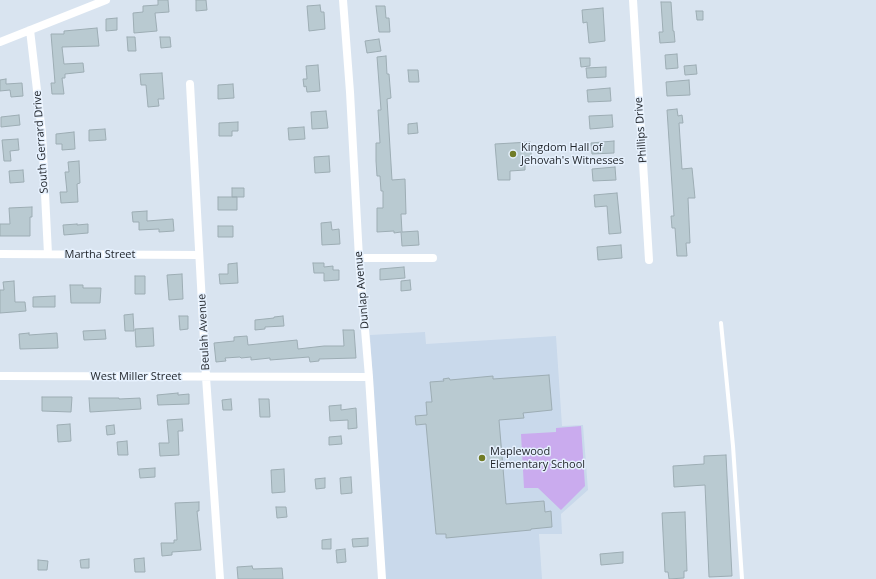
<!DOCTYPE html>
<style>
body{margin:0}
canvas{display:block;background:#d9e4f0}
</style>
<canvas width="876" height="579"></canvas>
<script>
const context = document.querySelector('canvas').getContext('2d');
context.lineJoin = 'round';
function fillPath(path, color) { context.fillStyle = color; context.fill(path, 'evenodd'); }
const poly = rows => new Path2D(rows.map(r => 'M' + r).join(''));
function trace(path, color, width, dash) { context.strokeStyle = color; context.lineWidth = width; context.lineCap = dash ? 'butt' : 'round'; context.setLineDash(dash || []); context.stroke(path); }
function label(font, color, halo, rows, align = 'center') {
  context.font = font + ' "Open Sans",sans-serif'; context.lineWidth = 3; context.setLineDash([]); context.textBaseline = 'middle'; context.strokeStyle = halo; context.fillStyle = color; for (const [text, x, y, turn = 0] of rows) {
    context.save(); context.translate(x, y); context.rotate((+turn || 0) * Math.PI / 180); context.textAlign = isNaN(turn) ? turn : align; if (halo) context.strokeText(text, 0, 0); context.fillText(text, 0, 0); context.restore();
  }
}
fillPath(poly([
 [425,332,426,344,556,336,562,426,583,425,588,490,561,514,562,534,539,534,542,579,385,579,370,335]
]), '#c9d9eb');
fillPath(poly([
 [581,426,585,486,561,510,538,488,524,488,521,434,556,432,556,428]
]), '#caabee');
const building = poly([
 [158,0,168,0,169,12,155,13,157,31,134,33,133,13,143,12,143,6,158,5,158,0],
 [196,0,206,0,207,10,196,11,196,0],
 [661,2,671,2,673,31,674,31,675,42,660,43,659,32,663,32,661,2],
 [320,5,321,12,324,12,325,29,309,31,307,6,320,5],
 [376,6,385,6,386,18,389,18,390,32,379,32,376,6],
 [603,8,605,41,589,43,587,22,583,23,582,10,603,8],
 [696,11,703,11,703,20,697,20,696,11],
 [117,18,117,30,106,31,106,19,117,18],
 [97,28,99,46,62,47,64,64,83,63,84,72,65,74,65,78,62,78,64,94,52,94,51,83,55,83,51,34,64,34,64,31,97,28],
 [127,37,135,37,136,51,128,51,127,37],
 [160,37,170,37,171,47,161,48,160,37],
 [379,39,381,51,367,53,365,41,379,39],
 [677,54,678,68,666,69,665,55,677,54],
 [386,56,387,74,389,74,391,98,387,99,392,180,405,179,406,214,401,214,402,232,418,231,419,245,402,246,401,232,394,233,394,231,377,232,377,208,383,208,383,191,381,191,380,176,377,176,376,161,376,143,380,143,378,110,381,110,377,57,386,56],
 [580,58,590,58,590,66,581,67,580,58],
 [318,65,320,91,307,92,306,86,304,87,303,79,307,79,306,66,318,65],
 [696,65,697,74,685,75,684,66,696,65],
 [606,67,606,77,587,78,586,68,606,67],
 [408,70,418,70,419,82,409,82,408,70],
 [162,73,164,99,158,99,159,106,148,107,146,85,141,85,140,74,162,73],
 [6,79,6,84,22,83,23,96,11,97,10,90,0,91,0,80,6,79],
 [689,80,690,95,667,96,666,82,689,80],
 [233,84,234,98,218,99,218,85,233,84],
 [610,88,611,101,588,102,587,90,610,88],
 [677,109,678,116,682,115,683,123,679,123,682,169,692,168,695,198,688,198,690,243,686,243,687,256,677,256,675,228,672,228,671,216,674,216,667,110,677,109],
 [326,111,328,128,312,129,311,112,326,111],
 [19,115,20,125,1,127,1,117,19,115],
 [612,115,613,127,590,129,589,116,612,115],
 [238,122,238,131,232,131,232,136,219,136,219,123,238,122],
 [417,123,418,133,408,134,408,124,417,123],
 [304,127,305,139,289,140,288,128,304,127],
 [105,129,106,140,89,141,89,130,105,129],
 [74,132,75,149,62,150,62,144,56,144,56,134,74,132],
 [18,139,19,150,10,151,11,161,4,161,2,140,18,139],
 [614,141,614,153,592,154,591,143,614,141],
 [530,142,532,163,525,164,525,170,510,171,510,180,498,180,495,144,530,142],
 [329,156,330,172,315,173,314,157,329,156],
 [79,161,80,183,77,184,78,202,61,203,60,192,67,192,65,172,69,172,68,162,79,161],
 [615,167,616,180,593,181,592,169,615,167],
 [23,170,24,182,10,183,9,171,23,170],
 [232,188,244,188,244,197,232,197,232,188],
 [617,193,621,233,609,234,607,206,595,207,594,195,617,193],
 [218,197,237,197,237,210,218,210,218,197],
 [32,207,32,217,30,217,30,236,0,236,0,224,10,224,9,208,32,207],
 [147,211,147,221,173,219,174,231,159,232,159,229,139,230,139,222,133,222,132,212,147,211],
 [331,222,332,230,339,229,340,244,322,245,321,223,331,222],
 [77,224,77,225,88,224,88,233,64,235,63,225,77,224],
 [218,226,233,226,233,237,218,237,218,226],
 [621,245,622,258,598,260,597,247,621,245],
 [237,263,238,283,220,284,219,274,228,274,228,264,237,263],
 [313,263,324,263,324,267,333,266,333,270,339,270,339,280,324,281,324,273,314,273,313,263],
 [404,267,405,278,380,280,380,269,404,267],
 [182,274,183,299,169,300,167,275,182,274],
 [135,276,145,276,145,294,135,294,135,276],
 [410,280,411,290,401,291,401,281,410,280],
 [14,281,15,302,25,302,26,311,0,313,0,290,4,290,3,282,14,281],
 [70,285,83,285,83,288,101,288,100,303,71,303,70,285],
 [55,296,55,307,33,307,33,297,55,296],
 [133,314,134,331,125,331,124,315,133,314],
 [179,316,188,316,188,329,180,330,179,316],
 [283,316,284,326,265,327,265,329,255,330,255,320,274,318,274,317,283,316],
 [153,328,154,346,136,347,135,329,153,328],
 [105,330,106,339,84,340,83,331,105,330],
 [343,330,354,330,356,358,319,359,319,361,310,362,309,357,270,360,270,358,251,360,251,357,241,358,240,357,225,358,226,361,216,362,214,343,234,341,234,337,247,336,248,345,297,340,298,349,324,346,344,346,343,330],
 [29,333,29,335,57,333,58,348,20,349,19,334,29,333],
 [549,375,552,410,523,413,524,418,499,420,506,504,544,501,545,512,551,511,552,527,531,529,531,530,446,538,446,534,436,534,426,424,416,425,415,416,427,415,426,402,432,402,430,382,444,381,443,379,449,378,450,380,493,376,493,379,549,375],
 [178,393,178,395,189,394,189,404,158,405,157,395,178,393],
 [42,397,72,397,71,412,42,411,42,397],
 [89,398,119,398,119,399,140,398,141,409,90,412,89,398],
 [231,399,232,410,223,410,222,400,231,399],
 [259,399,269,399,270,417,260,417,259,399],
 [341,405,341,410,356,408,357,428,348,429,348,420,330,421,329,406,341,405],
 [182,419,183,431,178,431,179,455,160,456,159,443,169,443,167,420,182,419],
 [70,424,71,441,58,442,57,425,70,424],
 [114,425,115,434,107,435,106,426,114,425],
 [341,436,342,444,329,445,329,437,341,436],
 [127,441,128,455,118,455,117,442,127,441],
 [726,455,732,576,709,577,705,485,674,487,673,466,704,464,704,456,726,455],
 [155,468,155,477,140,478,139,469,155,468],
 [284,469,285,492,272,493,271,470,284,469],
 [351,477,352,493,341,494,340,478,351,477],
 [325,478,325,488,316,489,315,479,325,478],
 [199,502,199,511,197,511,201,550,172,552,172,555,162,556,161,543,174,543,174,540,177,540,175,503,199,502],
 [276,507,286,507,287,517,277,518,276,507],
 [685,512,687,571,684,571,684,578,669,579,668,572,665,572,662,513,685,512],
 [368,538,368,546,353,547,352,539,368,538],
 [331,539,331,549,322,549,322,540,331,539],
 [345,549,346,562,337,563,336,550,345,549],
 [623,552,623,563,601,565,600,554,623,552],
 [144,558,145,572,135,572,134,559,144,558],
 [89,559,89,568,81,568,80,560,89,559],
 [38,560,48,561,47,570,38,570,38,560],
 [252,566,253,569,282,568,283,579,238,579,237,567,252,566]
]);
fillPath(building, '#b9cad1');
trace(building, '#9dadb4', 1);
trace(poly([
 [721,323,733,446,742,579]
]), '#fff', 4);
trace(poly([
 [343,0,350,92,359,258,369,377,382,579],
 [633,0,649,260],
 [30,30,42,133,48,254],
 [0,42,106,0],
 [190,84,206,377,220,579],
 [0,254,199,255],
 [359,258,433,258],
 [0,376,369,377]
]), '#fff', 8);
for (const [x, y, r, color] of [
 [513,154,4,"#717c27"],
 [482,458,4,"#717c27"]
]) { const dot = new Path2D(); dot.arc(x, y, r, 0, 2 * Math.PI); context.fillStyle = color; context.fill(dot); trace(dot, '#e6f1fe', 1.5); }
label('11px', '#1f2328', '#e6f1fe', [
 ["Phillips Drive",641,130,-94],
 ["South Gerrard Drive",41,142,-94],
 ["Martha Street",100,255],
 ["Dunlap Avenue",362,290,-95],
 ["Beulah Avenue",204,332,-93],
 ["West Miller Street",136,377]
]);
label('11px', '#1f2328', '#e6f1fe', [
 ["Kingdom Hall of",521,148],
 ["Jehovah's Witnesses",521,161],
 ["Maplewood",490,452],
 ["Elementary School",490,465]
], 'left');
</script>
